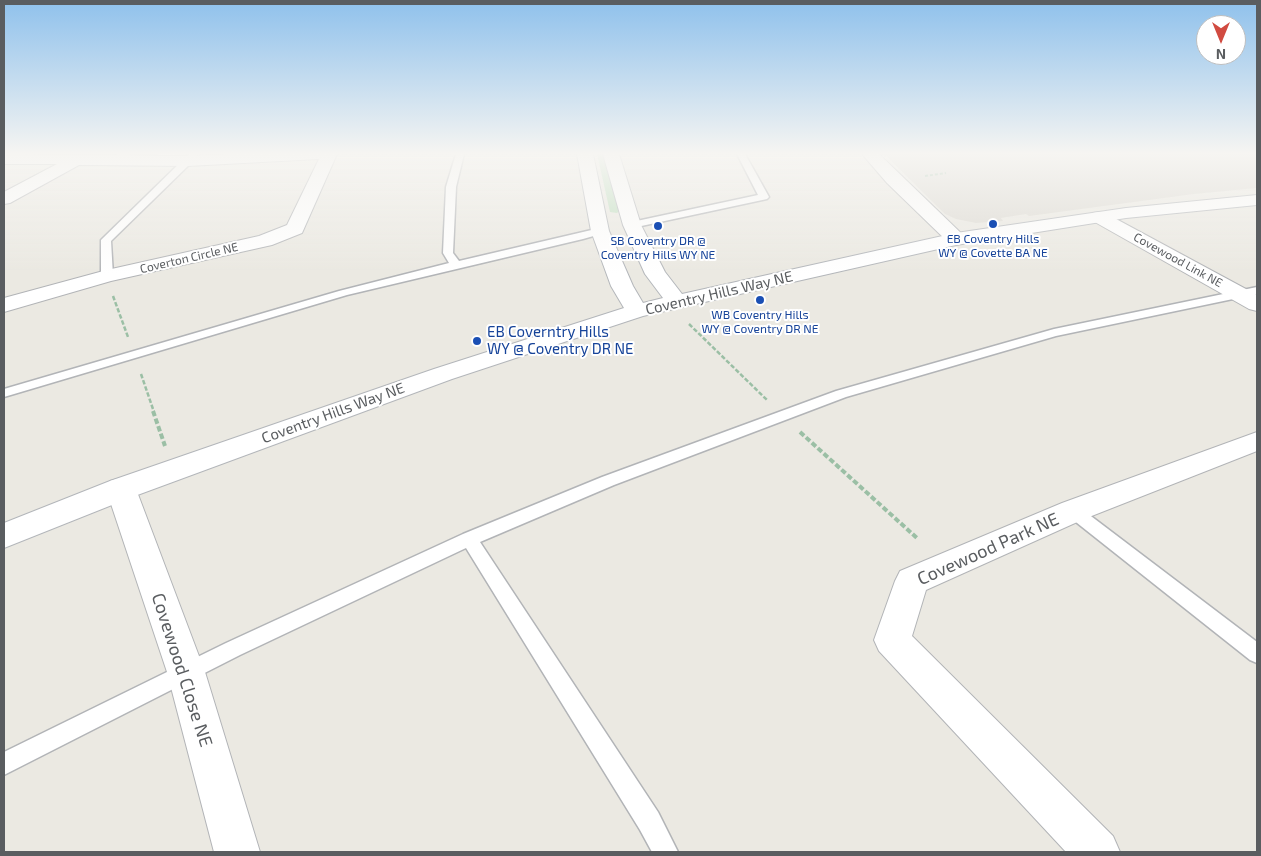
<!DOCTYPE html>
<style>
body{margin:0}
#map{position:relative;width:1261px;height:856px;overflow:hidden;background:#ebe9e2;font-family:"Exo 2",sans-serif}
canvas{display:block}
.frame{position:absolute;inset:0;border:5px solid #5a5d60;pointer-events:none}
.north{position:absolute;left:1196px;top:15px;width:50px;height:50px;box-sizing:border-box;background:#fff;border:1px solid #bdbebf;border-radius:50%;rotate:180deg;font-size:14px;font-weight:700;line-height:20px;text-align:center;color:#5a5d60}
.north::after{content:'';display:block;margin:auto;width:18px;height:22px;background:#d14b41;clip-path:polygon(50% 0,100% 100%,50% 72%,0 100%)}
</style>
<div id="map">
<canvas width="1261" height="856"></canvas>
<div class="frame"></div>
<div class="north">N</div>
</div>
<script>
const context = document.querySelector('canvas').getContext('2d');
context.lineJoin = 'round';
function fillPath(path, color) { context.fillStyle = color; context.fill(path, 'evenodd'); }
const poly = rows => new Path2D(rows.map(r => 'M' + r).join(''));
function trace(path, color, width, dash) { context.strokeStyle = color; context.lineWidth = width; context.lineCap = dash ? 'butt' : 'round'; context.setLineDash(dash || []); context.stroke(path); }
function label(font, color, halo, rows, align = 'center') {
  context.font = font + ' "Exo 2",sans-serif'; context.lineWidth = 4; context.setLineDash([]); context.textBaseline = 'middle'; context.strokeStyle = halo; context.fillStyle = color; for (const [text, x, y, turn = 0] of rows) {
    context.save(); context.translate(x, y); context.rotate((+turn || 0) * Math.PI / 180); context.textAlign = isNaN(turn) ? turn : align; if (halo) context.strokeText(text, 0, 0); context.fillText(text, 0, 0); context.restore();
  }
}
fillPath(poly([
 [884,154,1257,154,1257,188,1194,194,1029,216,1026,214,1001,218,1003,221,976,223,956,219,945,214]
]), '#dddad3');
fillPath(poly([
 [597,154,604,154,619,211,617,213,610,212]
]), '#c1dfc1');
const lane = poly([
 [189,154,197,154,191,163,111,241,113,276,107,279,103,278,101,276,101,240,189,154],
 [456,154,464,154,456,187,453,253,459,261,600,228,605,231,604,233,583,239,347,295,4,397,4,389,339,291,449,263,443,253,446,187,456,154],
 [737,154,745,154,769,197,767,199,632,228,627,225,632,222,758,195,737,154],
 [1257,287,1257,294,1056,336,846,397,614,485,480,542,658,812,678,852,652,852,640,830,466,548,240,655,4,775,4,752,226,643,463,534,602,477,836,391,1054,329,1257,287],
 [1073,505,1079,507,1257,642,1257,663,1250,660,1067,515,1065,511,1067,507,1073,505]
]);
const street = poly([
 [4,154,188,156,231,154,337,154,302,233,272,245,111,281,4,312,4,298,107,270,259,236,287,225,319,159,188,166,79,165,10,203,4,204,4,192,57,164,4,164,4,154],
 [862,154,879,154,963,235,966,239,963,243,956,245,949,243,887,183,862,154],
 [1099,212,1105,213,1257,295,1257,311,1249,309,1093,221,1090,217,1093,213,1099,212],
 [1257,432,1257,451,1084,519,926,590,912,636,1113,836,1120,852,1066,852,879,651,874,640,895,581,900,571,1062,503,1257,432],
 [121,478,132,481,136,489,205,672,260,852,214,852,167,672,106,489,110,481,121,478]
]);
const secondary = poly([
 [577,154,593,154,609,231,633,286,643,303,663,298,645,274,623,225,603,154,619,154,641,225,665,272,682,294,956,233,1126,208,1257,195,1257,205,1126,218,956,245,643,316,452,379,132,497,4,548,4,523,110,481,434,369,624,308,611,286,591,231,577,154]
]);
trace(lane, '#b2b4b7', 3);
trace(street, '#b2b4b7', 2);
trace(secondary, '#b3b6ba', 2);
trace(poly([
 [925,176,946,173]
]), '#9bbfa5', 2, [3, 2]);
trace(poly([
 [113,296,128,337],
 [689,324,767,400],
 [141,374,154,412]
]), '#9bbfa5', 2.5, [4.5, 2]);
trace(poly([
 [153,411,165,446],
 [800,432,918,539]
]), '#9bbfa5', 4, [5.5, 2.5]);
fillPath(lane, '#fff');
fillPath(street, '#fff');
fillPath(secondary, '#fff');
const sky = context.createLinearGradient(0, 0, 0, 274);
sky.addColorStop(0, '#8fc1ec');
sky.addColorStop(0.56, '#f6f5f2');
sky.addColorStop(1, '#f6f5f200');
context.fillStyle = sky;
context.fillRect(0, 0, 1261, 274);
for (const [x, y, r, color] of [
 [993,224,5,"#1a4fb4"],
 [658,226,5,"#1a4fb4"],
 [760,300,5,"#1a4fb4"],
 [477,341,5,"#1a4fb4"]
]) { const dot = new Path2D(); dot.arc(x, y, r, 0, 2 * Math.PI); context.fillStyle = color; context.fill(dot); trace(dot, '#fff', 2); }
label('12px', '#164399', '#fff', [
 ["EB Coventry Hills",993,239],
 ["WY @ Covette BA NE",993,253],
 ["SB Coventry DR @",658,241],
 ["Coventry Hills WY NE",658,255],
 ["WB Coventry Hills",760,315],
 ["WY @ Coventry DR NE",760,329]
]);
label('12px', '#5a5d60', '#fff', [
 ["Coverton Circle NE",189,258,-13],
 ["Covewood Link NE",1178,260,29]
]);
label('15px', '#5a5d60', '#fff', [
 ["Coventry Hills Way NE",719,293,-13],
 ["Coventry Hills Way NE",333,413,-20]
]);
label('15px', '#164399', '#fff', [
 ["EB Coverntry Hills",487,332],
 ["WY @ Coventry DR NE",487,349]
], 'left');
label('18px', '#5a5d60', '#fff', [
 ["Covewood Park NE",988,549,-24],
 ["Covewood Close NE",182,670,72]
]);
</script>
